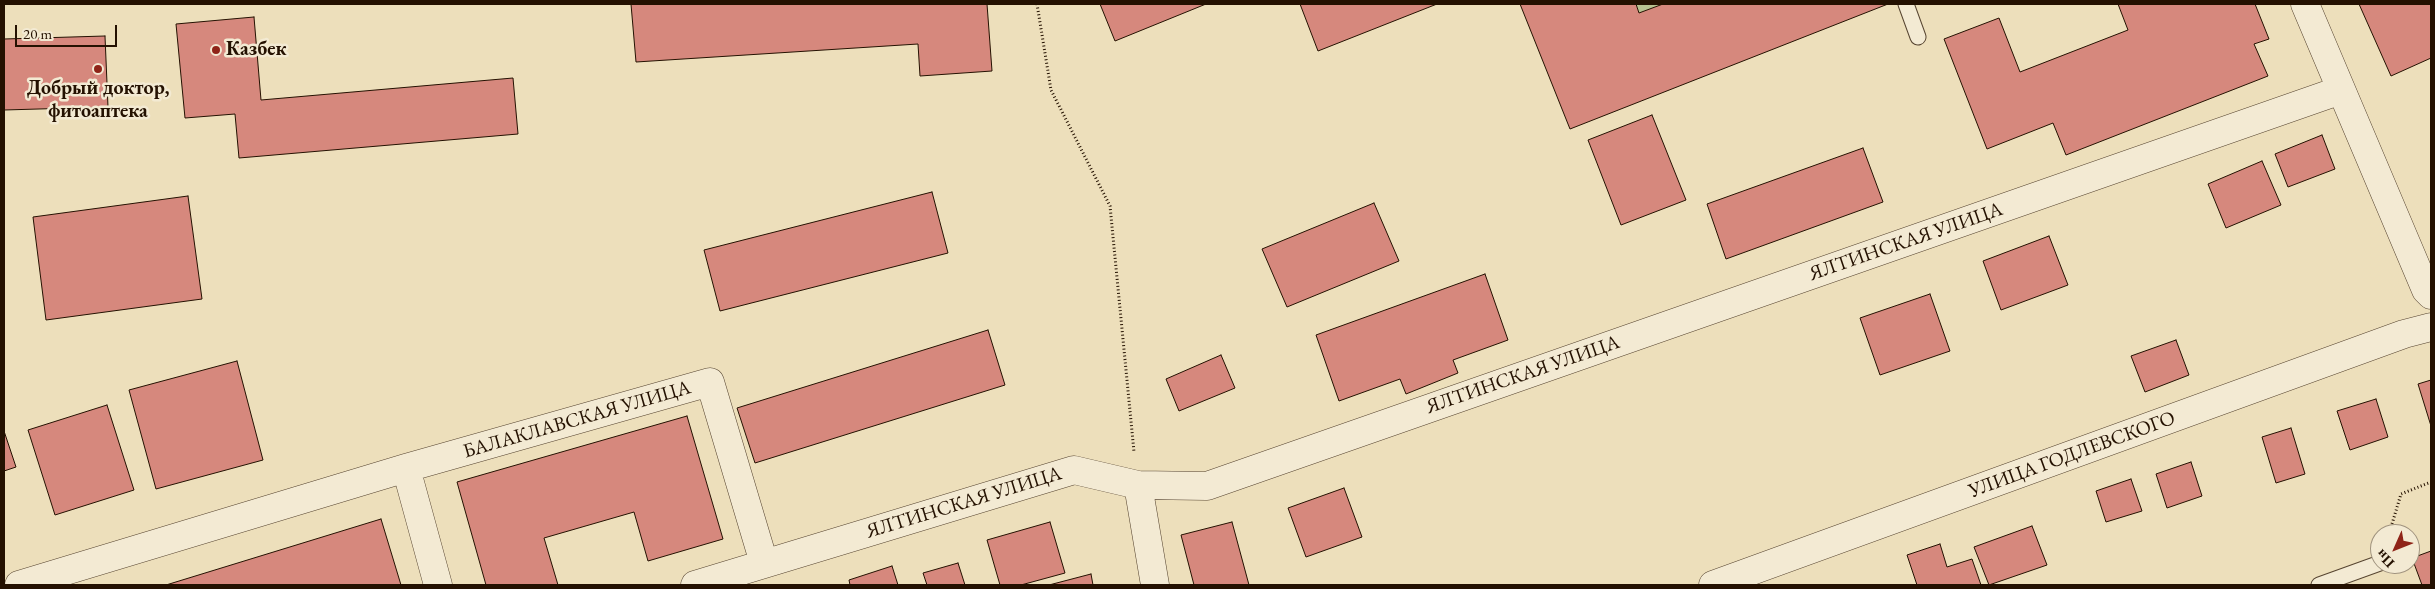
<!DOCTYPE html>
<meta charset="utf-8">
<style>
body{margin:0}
#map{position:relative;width:2435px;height:589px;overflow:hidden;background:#eddfbb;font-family:"EB Garamond",serif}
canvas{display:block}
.frame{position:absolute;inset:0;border:5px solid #241101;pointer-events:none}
.north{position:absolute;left:2370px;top:524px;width:50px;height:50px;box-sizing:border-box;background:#f3ead3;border:1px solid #a0937f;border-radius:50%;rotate:226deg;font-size:14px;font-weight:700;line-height:20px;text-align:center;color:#241101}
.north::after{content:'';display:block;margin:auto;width:18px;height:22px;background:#8f2418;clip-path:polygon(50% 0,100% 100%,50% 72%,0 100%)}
.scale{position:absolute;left:15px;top:25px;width:102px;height:22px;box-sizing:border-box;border:2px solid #241101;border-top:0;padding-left:6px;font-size:15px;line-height:18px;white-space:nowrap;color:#241101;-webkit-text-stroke:4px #f3ead3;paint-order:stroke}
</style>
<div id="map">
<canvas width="2435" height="589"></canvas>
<div class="frame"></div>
<div class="north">Пн</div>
<div class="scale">20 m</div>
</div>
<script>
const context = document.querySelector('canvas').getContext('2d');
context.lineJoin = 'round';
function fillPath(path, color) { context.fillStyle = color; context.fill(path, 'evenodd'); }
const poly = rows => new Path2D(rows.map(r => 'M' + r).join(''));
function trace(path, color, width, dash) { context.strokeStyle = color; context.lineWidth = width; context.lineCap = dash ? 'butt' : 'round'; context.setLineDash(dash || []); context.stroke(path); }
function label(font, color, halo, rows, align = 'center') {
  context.font = font + ' "EB Garamond",serif'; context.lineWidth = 5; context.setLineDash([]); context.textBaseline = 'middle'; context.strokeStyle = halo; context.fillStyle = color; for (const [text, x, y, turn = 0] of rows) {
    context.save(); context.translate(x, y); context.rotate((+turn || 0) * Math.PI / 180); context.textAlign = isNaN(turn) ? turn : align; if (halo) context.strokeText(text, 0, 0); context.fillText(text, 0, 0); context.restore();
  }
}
fillPath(poly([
 [1636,4,1663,4,1639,13]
]), '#b8c291');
const building = poly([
 [631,4,987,4,992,71,920,76,918,44,636,62,631,4],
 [1100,4,1206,4,1115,41,1100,4],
 [1300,4,1437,4,1318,51,1300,4],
 [1520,4,1636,4,1639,13,1663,4,1888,4,1570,129,1520,4],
 [2118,4,2255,4,2269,39,2254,44,2268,76,2066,155,2053,123,1987,149,1944,39,1999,18,2020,72,2128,30,2118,4],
 [2359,4,2431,4,2431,58,2391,76,2359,4],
 [254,17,261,100,513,78,518,134,239,158,235,114,185,118,176,24,254,17],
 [105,36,108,107,4,110,4,39,105,36],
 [1652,115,1686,200,1621,225,1588,140,1652,115],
 [2322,135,2335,169,2288,187,2275,154,2322,135],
 [1863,148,1883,202,1726,259,1707,204,1863,148],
 [2262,161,2281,205,2226,228,2208,184,2262,161],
 [932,192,948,253,720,311,704,250,932,192],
 [188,196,202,299,46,320,33,217,188,196],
 [1374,203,1399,261,1287,307,1262,249,1374,203],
 [2049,236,2068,285,2001,310,1983,261,2049,236],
 [1485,274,1508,340,1453,360,1458,373,1406,394,1400,379,1339,401,1316,335,1485,274],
 [1930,294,1950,351,1880,375,1860,318,1930,294],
 [988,330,1005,385,755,463,737,408,988,330],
 [2176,340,2189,375,2145,392,2131,356,2176,340],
 [1221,355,1235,388,1179,411,1166,379,1221,355],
 [237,361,263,460,156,489,129,390,237,361],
 [2431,380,2431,426,2418,384,2431,380],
 [2376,399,2388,437,2350,450,2337,411,2376,399],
 [107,405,134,490,55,515,28,430,107,405],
 [687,416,723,539,648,561,634,512,544,538,558,585,486,585,457,482,687,416],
 [2291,428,2305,474,2276,483,2262,437,2291,428],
 [4,431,16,467,4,471,4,431],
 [2191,462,2202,496,2167,508,2156,474,2191,462],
 [2131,479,2142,511,2106,522,2096,491,2131,479],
 [1344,488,1362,537,1306,557,1288,508,1344,488],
 [381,519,401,585,166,585,381,519],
 [1050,522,1065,573,1021,585,1000,585,987,540,1050,522],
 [1232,522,1249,585,1194,585,1181,535,1232,522],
 [2032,526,2047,565,1989,585,1974,547,2032,526],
 [1940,544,1947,567,1972,559,1981,585,1917,585,1907,555,1940,544],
 [2431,551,2431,585,2422,585,2412,558,2431,551],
 [958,563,965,585,927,585,923,573,958,563],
 [892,566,898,585,850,585,849,580,892,566],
 [1091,574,1093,585,1049,585,1091,574]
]);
fillPath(building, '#d6887d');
trace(building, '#241101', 1);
const service = poly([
 [1906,4,1918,37],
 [2319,585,2380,563]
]);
const minor = poly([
 [2305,4,2426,290,2431,295],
 [406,468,438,585],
 [1138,485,1155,585],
 [19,585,406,468,710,382,764,563],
 [695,585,1074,470,1138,485,1207,486,2341,90],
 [1713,585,2404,334,2431,327]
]);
trace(service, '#564430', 17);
trace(minor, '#564430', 29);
trace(poly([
 [1037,4,1051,90,1110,206,1134,452],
 [2389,534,2401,494,2431,482]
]), '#241101', 3, [1, 2.5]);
trace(service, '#f3ead3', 15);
trace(minor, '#f3ead3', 28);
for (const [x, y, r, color] of [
 [216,50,5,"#8f2418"],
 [98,69,5,"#8f2418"]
]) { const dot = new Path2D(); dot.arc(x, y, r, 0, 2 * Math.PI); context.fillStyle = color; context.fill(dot); trace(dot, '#f3ead3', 2); }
label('bold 20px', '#241101', '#f3ead3', [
 ["Казбек",226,50],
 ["Добрый доктор,",98,89,"center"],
 ["фитоаптека",98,112,"center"]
], 'left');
label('20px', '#241101', '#f3ead3', [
 ["ЯЛТИНСКАЯ УЛИЦА",1906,242,-19],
 ["ЯЛТИНСКАЯ УЛИЦА",1523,375,-19],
 ["БАЛАКЛАВСКАЯ УЛИЦА",577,420,-16],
 ["УЛИЦА ГОДЛЕВСКОГО",2072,455,-20],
 ["ЯЛТИНСКАЯ УЛИЦА",964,503,-17]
]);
</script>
